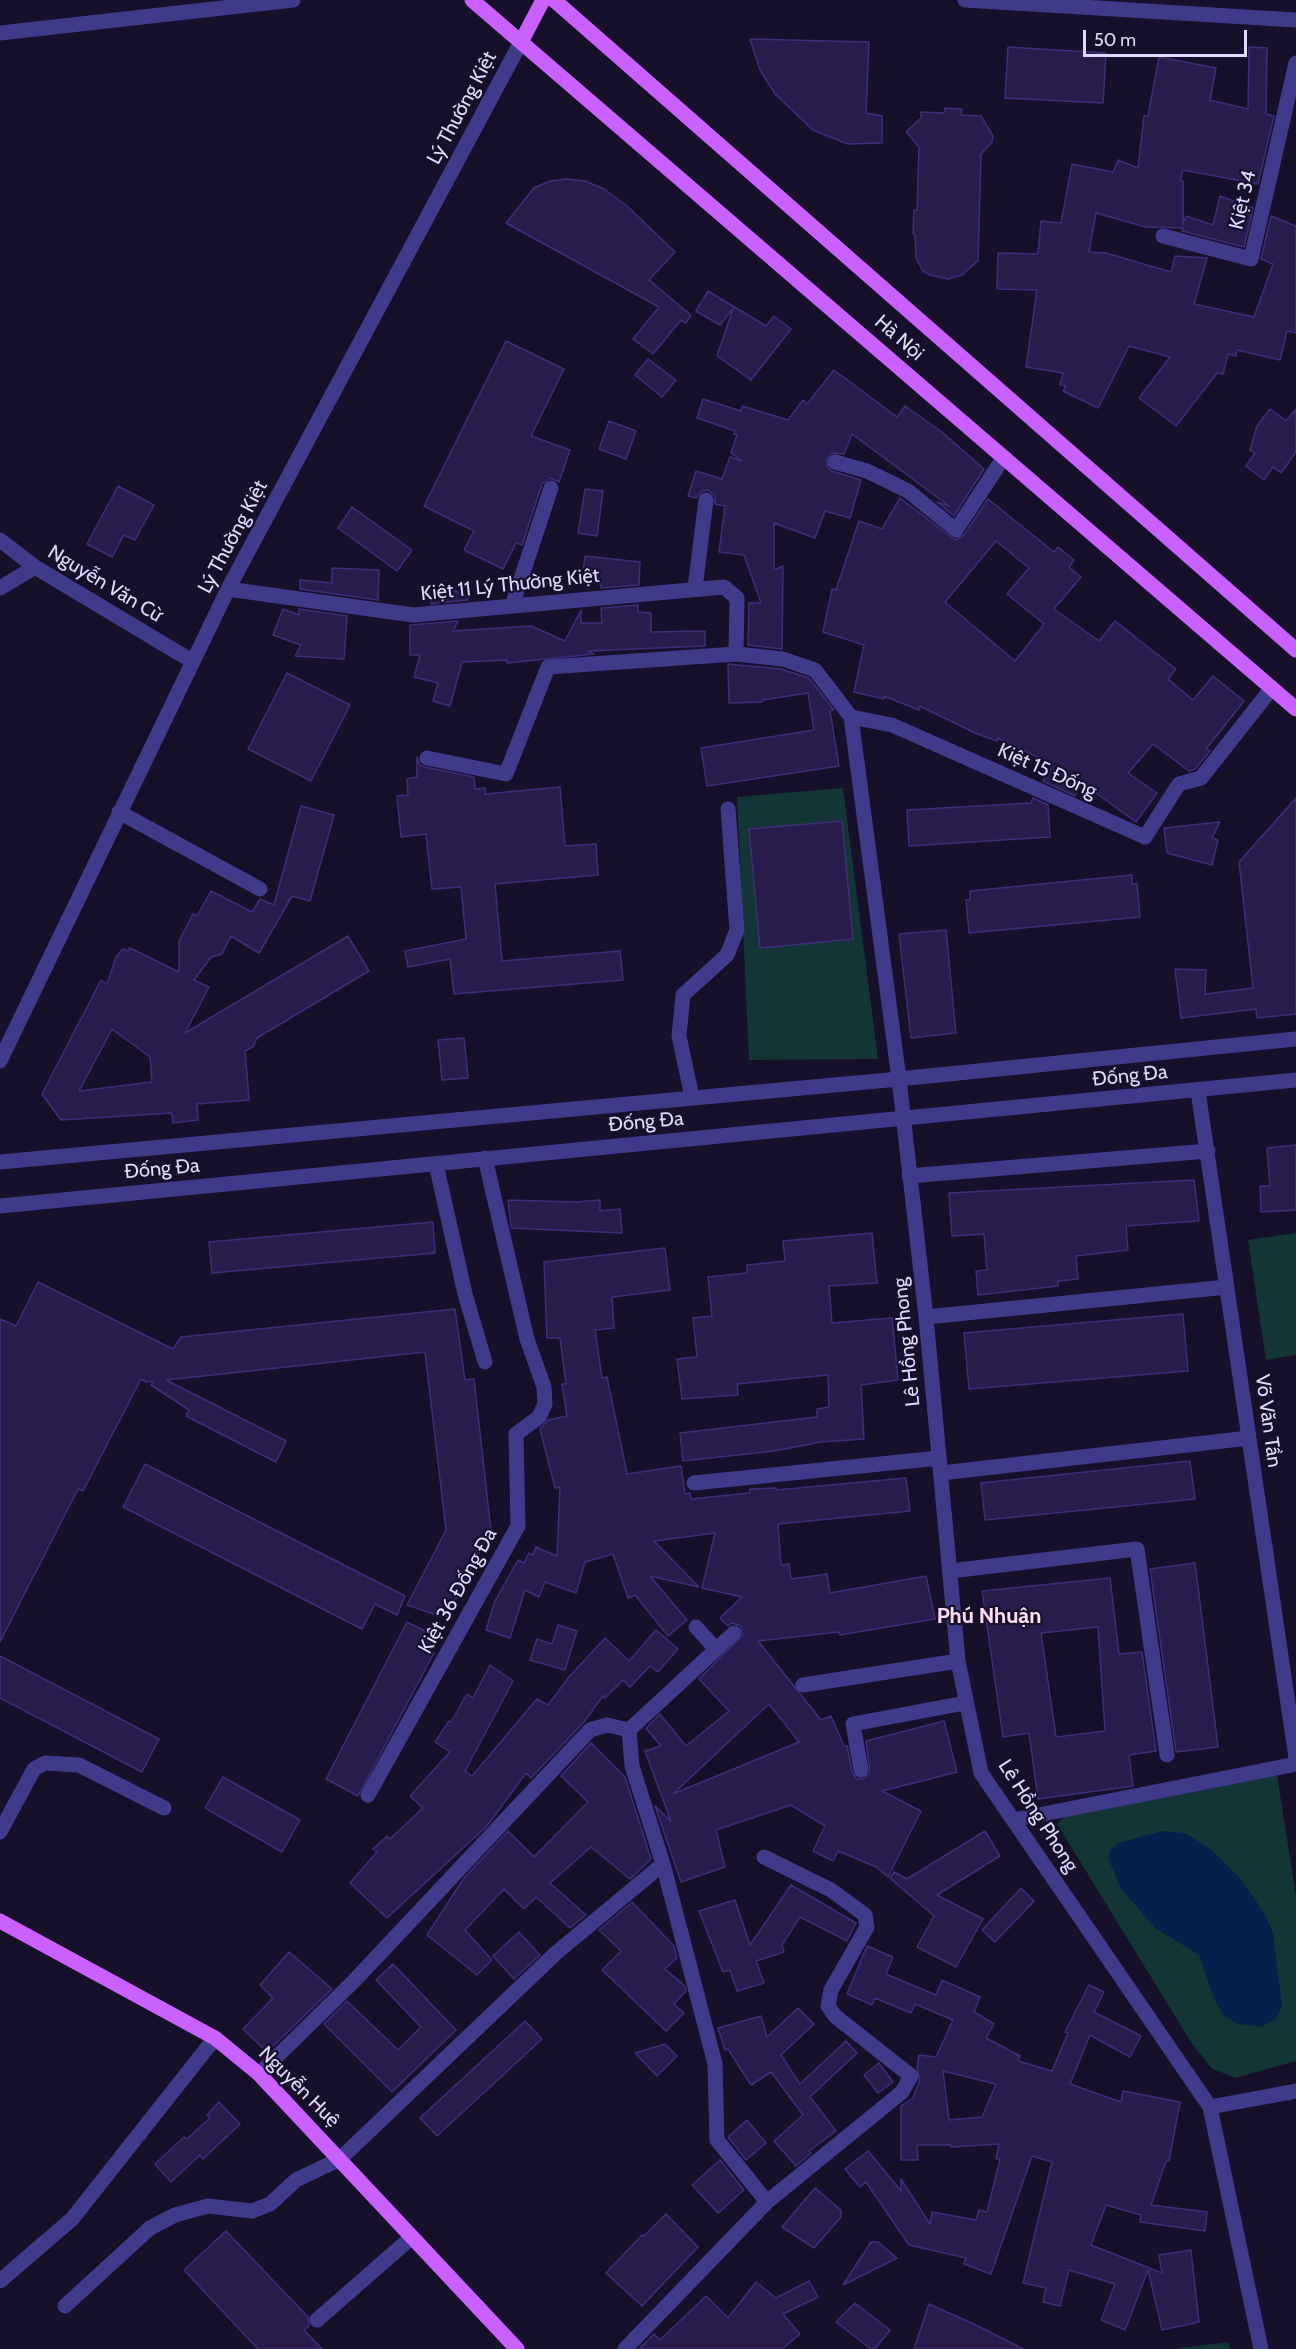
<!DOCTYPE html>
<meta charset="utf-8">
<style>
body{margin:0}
#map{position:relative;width:1296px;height:2349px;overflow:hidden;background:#16102b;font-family:Cabin,sans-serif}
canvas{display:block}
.scale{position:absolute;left:1083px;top:30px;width:164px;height:27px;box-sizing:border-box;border:3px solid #e0daff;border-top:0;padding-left:8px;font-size:18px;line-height:21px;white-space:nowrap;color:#e0daff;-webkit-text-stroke:4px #16102b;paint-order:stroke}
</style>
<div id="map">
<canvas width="1296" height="2349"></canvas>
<div class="scale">50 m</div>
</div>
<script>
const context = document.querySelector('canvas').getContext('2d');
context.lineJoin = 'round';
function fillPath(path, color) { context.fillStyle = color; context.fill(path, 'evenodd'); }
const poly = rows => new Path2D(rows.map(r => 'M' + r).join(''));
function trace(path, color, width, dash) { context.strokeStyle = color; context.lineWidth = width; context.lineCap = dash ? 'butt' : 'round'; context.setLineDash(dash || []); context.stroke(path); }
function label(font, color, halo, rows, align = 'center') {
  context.font = font + ' Cabin,sans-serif'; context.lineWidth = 4.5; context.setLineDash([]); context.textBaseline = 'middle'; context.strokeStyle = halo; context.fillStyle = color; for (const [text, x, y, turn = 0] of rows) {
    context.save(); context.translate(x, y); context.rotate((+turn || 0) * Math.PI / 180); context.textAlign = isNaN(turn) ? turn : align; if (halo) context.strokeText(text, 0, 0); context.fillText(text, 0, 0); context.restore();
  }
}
fillPath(poly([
 [843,788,878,1059,749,1060,737,797],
 [1296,1233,1296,1355,1266,1360,1248,1240],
 [1277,1775,1296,1896,1296,2061,1235,2078,1211,2068,1191,2042,1057,1824,1064,1817],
 [1228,2342,1230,2349,1173,2349]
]), '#133535');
fillPath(poly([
 [1162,1831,1185,1833,1213,1851,1240,1878,1265,1914,1273,1933,1282,2006,1275,2020,1261,2027,1238,2024,1224,2016,1215,2001,1199,1955,1155,1928,1121,1889,1108,1858,1111,1849,1119,1843]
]), '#091f4b');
const building = poly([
 [750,39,869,42,866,113,882,116,882,143,848,144,813,130,775,94,760,70,750,39],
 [1008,47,1106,53,1103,103,1005,98,1008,47],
 [1249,47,1267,48,1266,114,1274,116,1258,184,1183,170,1180,180,1183,181,1183,224,1186,216,1213,225,1220,196,1253,208,1244,247,1182,231,1183,228,1146,227,1096,213,1089,252,1106,253,1171,272,1175,256,1207,258,1194,304,1254,317,1273,264,1261,259,1271,216,1296,226,1296,333,1287,331,1280,360,1237,350,1236,356,1228,354,1223,374,1217,373,1176,426,1139,398,1170,357,1129,346,1098,408,1063,391,1066,386,1060,385,1063,373,1026,367,1037,290,997,289,998,253,1038,254,1041,221,1061,223,1072,164,1113,172,1118,160,1138,168,1144,116,1148,116,1159,57,1216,68,1210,100,1248,109,1249,47],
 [945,108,962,109,961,115,981,116,993,136,992,142,981,154,978,261,962,275,948,279,930,275,923,271,916,258,915,234,913,234,914,210,917,210,919,147,906,132,921,118,921,112,944,113,945,108],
 [567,179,585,181,604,189,627,206,675,252,649,280,691,315,686,323,681,320,653,354,633,339,659,307,506,223,534,188,550,181,567,179],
 [708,291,766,326,774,316,791,329,751,380,717,356,733,309,720,325,696,311,708,291],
 [506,341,564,369,531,436,570,450,559,482,550,478,542,484,522,545,516,543,503,569,464,550,474,531,424,506,506,341],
 [648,359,676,380,662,397,635,375,648,359],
 [834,370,897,417,905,406,942,432,984,469,954,516,937,502,949,506,852,434,844,454,832,453,826,460,828,468,832,471,861,480,850,518,825,511,815,538,774,523,774,570,783,566,782,649,748,645,749,603,761,603,744,555,719,552,725,506,715,504,715,496,708,490,702,491,696,498,688,496,696,471,722,479,730,457,742,461,731,453,737,435,734,434,735,431,697,418,703,399,741,411,742,406,788,420,803,400,807,404,834,370],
 [1270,409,1286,421,1296,409,1296,452,1281,473,1273,467,1264,480,1246,466,1255,453,1250,450,1257,426,1270,409],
 [609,421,636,431,626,459,599,449,609,421],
 [118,486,154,505,135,540,124,535,112,557,87,544,118,486],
 [585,489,603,491,597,536,578,533,585,489],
 [900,498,955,540,964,535,988,499,1054,552,1058,547,1074,560,1069,567,1081,577,1054,609,1099,641,1115,621,1176,669,1168,679,1193,700,1213,676,1244,701,1206,749,1210,751,1195,769,1189,771,1153,744,1128,773,1157,793,1136,822,1082,783,1075,796,1043,781,1052,764,998,738,997,741,975,733,920,706,919,710,884,696,884,699,854,692,864,645,823,632,832,589,836,590,859,521,882,529,900,498],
 [996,541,1029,568,1007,594,1044,624,1015,661,945,602,996,541],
 [352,507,412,550,397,571,338,528,352,507],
 [585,556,640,562,639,585,601,588,601,584,582,581,585,556],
 [332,568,379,570,378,600,300,589,300,580,332,583,332,568],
 [440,584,469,597,467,600,431,604,440,584],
 [638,605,638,612,651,613,651,632,705,631,705,646,587,651,594,654,507,663,507,660,462,662,450,706,433,701,438,683,414,677,420,655,410,655,410,625,458,621,453,631,531,626,565,641,581,610,581,623,602,623,601,608,638,605],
 [283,609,299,615,299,609,347,616,344,659,295,656,301,645,273,635,283,609],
 [728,664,781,669,809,678,834,710,830,711,839,766,707,786,701,748,814,730,808,693,762,700,762,702,729,703,728,664],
 [287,673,350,705,311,781,248,749,287,673],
 [417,757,420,765,425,767,474,777,475,789,485,788,485,794,560,787,565,846,596,844,598,875,495,884,502,961,620,951,623,980,454,994,450,959,408,967,405,951,466,939,461,887,432,889,426,834,401,837,397,796,408,795,407,779,417,777,417,757],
 [1033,798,1048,805,1050,837,909,846,907,810,1031,803,1033,798],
 [1296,798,1296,1014,1257,1018,1256,1009,1181,1018,1175,969,1206,970,1205,994,1253,988,1239,862,1296,798],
 [301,806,334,815,310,901,292,896,259,953,231,936,222,954,211,957,194,980,209,987,185,1033,348,936,369,971,257,1038,253,1047,245,1051,249,1100,197,1104,198,1120,173,1123,172,1113,61,1120,42,1094,101,980,107,984,116,957,123,949,128,951,130,948,179,972,179,941,193,914,197,916,211,891,252,912,260,899,274,905,301,806],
 [112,1029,150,1057,152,1082,79,1091,112,1029],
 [842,821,853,939,760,948,749,829,842,821],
 [1220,822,1212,838,1218,840,1212,865,1167,853,1164,828,1220,822],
 [1132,875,1132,884,1137,884,1140,917,969,933,966,900,970,900,970,891,1132,875],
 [946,930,956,1033,911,1038,899,934,946,930],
 [464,1038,468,1078,442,1080,438,1040,464,1038],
 [1296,1145,1296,1210,1261,1212,1260,1186,1270,1186,1267,1148,1296,1145],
 [1194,1180,1199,1221,1126,1226,1128,1250,1076,1256,1078,1279,1058,1281,1058,1286,978,1295,976,1271,987,1270,984,1234,952,1236,949,1193,1194,1180],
 [508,1200,576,1202,600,1200,600,1211,620,1209,622,1233,511,1228,508,1200],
 [433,1222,435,1253,212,1273,209,1242,433,1222],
 [872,1233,877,1283,829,1286,832,1323,892,1318,898,1380,861,1385,864,1439,821,1442,774,1451,683,1461,680,1433,817,1417,817,1409,829,1407,828,1375,737,1384,738,1395,682,1399,677,1359,697,1357,693,1318,712,1316,708,1277,747,1273,747,1265,785,1261,783,1241,872,1233],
 [665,1248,670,1290,612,1297,614,1328,595,1330,602,1378,607,1377,627,1474,681,1466,685,1494,690,1493,691,1499,750,1493,750,1489,776,1488,776,1490,906,1478,910,1511,778,1524,781,1565,789,1564,791,1579,827,1574,830,1593,926,1576,935,1619,840,1635,839,1632,758,1641,821,1720,831,1716,844,1746,847,1746,852,1772,857,1779,863,1779,870,1773,866,1741,944,1721,957,1772,882,1791,921,1811,888,1877,876,1867,838,1851,833,1861,813,1851,825,1826,791,1805,716,1830,725,1867,681,1882,655,1806,671,1821,645,1751,661,1746,646,1728,660,1714,686,1746,729,1711,699,1679,743,1635,741,1626,732,1623,728,1626,720,1618,742,1597,702,1588,715,1533,654,1541,699,1587,650,1576,687,1620,668,1636,635,1595,628,1598,613,1554,585,1562,576,1593,545,1582,539,1597,525,1590,510,1638,486,1630,495,1601,518,1560,524,1563,529,1553,533,1555,536,1547,557,1556,560,1487,555,1488,540,1429,548,1420,567,1416,562,1384,566,1384,560,1338,547,1338,544,1262,665,1248],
 [769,1704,799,1742,673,1794,769,1704],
 [38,1282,173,1349,181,1337,455,1309,465,1380,474,1379,491,1531,446,1618,407,1605,446,1530,425,1352,166,1380,286,1441,276,1462,186,1416,189,1410,151,1385,153,1381,146,1382,141,1379,83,1491,78,1489,0,1642,0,1319,16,1326,38,1282],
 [1183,1314,1188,1371,969,1389,964,1333,1183,1314],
 [1190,1461,1195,1499,985,1520,981,1483,1190,1461],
 [145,1464,405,1596,397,1615,375,1604,362,1629,123,1507,145,1464],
 [1195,1563,1218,1747,1176,1752,1150,1569,1195,1563],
 [1110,1578,1119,1654,1142,1652,1156,1751,1129,1755,1133,1786,1038,1799,1029,1733,1003,1737,982,1591,1110,1578],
 [1098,1627,1105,1731,1056,1737,1041,1633,1098,1627],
 [407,1622,437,1637,429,1651,434,1653,358,1796,326,1779,407,1622],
 [558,1625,577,1631,565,1670,530,1660,537,1639,552,1644,558,1625],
 [656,1630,678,1649,658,1672,650,1666,630,1687,623,1680,605,1698,603,1696,584,1722,531,1778,526,1773,487,1826,387,1918,350,1883,377,1852,373,1849,387,1836,390,1839,423,1808,410,1796,450,1752,435,1742,449,1721,451,1722,467,1694,473,1698,490,1665,513,1681,465,1771,472,1776,537,1699,548,1705,569,1677,605,1638,629,1661,656,1630],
 [0,1656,159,1739,142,1772,0,1698,0,1656],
 [591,1743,625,1777,651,1859,630,1879,591,1847,550,1883,586,1915,570,1928,536,1897,524,1909,504,1889,465,1930,492,1960,477,1975,427,1935,464,1878,508,1831,534,1857,588,1802,561,1776,591,1743],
 [223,1777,300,1820,282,1852,205,1808,223,1777],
 [985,1831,1000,1856,937,1895,983,1919,956,1967,917,1947,934,1916,890,1878,894,1872,907,1879,985,1831],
 [791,1885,856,1923,847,1941,800,1917,782,1945,784,1952,756,1961,764,1983,737,1991,730,1970,723,1972,699,1911,735,1900,750,1945,791,1885],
 [1021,1888,1034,1901,995,1942,982,1930,1021,1888],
 [632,1902,674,1946,677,1958,665,1969,685,1986,686,1991,674,2004,684,2013,666,2031,602,1970,621,1951,599,1930,632,1902],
 [519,1932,540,1955,514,1979,493,1956,519,1932],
 [867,1946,893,1957,886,1974,936,1995,942,1980,980,1997,974,2012,994,2024,986,2038,1020,2056,1018,2061,1052,2071,1068,2033,1065,2032,1089,1985,1104,1992,1094,2012,1141,2036,1130,2057,1090,2035,1070,2084,1121,2102,1123,2091,1180,2102,1169,2161,1166,2161,1151,2205,1207,2212,1205,2231,1140,2222,1141,2215,1106,2205,1091,2245,1162,2273,1159,2255,1191,2250,1199,2322,1162,2330,1148,2270,1125,2330,1101,2320,1115,2284,1069,2270,1060,2306,1043,2302,1046,2288,1023,2283,1052,2162,1032,2156,991,2274,964,2264,966,2258,909,2245,866,2182,860,2187,845,2169,868,2151,901,2191,901,2179,930,2224,932,2212,976,2220,979,2210,987,2212,1000,2159,996,2159,999,2144,951,2147,951,2145,917,2145,918,2160,901,2160,901,2106,913,2098,920,2080,917,2068,919,2055,936,2057,953,2020,915,2004,911,2013,875,1998,872,2005,847,1994,867,1946],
 [943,2071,996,2084,982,2117,949,2120,943,2071],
 [289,1952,332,1989,267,2052,243,2029,273,1998,260,1985,289,1952],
 [393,1964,456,2030,392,2092,324,2024,347,2001,398,2050,421,2027,376,1980,393,1964],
 [798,2008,814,2024,781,2055,800,2084,846,2041,857,2053,810,2097,836,2131,809,2151,811,2153,796,2166,774,2141,803,2115,771,2072,751,2085,728,2049,725,2050,718,2028,761,2016,767,2037,798,2008],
 [525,2021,542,2039,437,2136,420,2118,525,2021],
 [665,2044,677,2056,657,2076,635,2053,665,2044],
 [879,2063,893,2082,878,2093,864,2075,879,2063],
 [219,2102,240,2124,203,2159,200,2155,171,2182,155,2164,184,2137,187,2139,210,2118,207,2115,219,2102],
 [747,2120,766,2143,746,2160,728,2137,747,2120],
 [720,2160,744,2190,718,2213,692,2185,720,2160],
 [815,2188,841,2210,841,2217,814,2248,782,2227,815,2188],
 [666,2214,698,2247,642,2306,606,2273,642,2235,644,2236,666,2214],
 [226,2231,308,2317,309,2326,304,2330,322,2349,258,2349,184,2270,226,2231],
 [871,2242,878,2242,897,2258,843,2285,871,2242],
 [809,2281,818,2297,783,2314,800,2334,782,2349,639,2349,654,2334,660,2340,706,2296,728,2318,756,2282,776,2298,809,2281],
 [855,2303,890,2330,875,2349,871,2349,836,2322,855,2303],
 [929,2304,978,2326,1023,2349,914,2349,929,2304]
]);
fillPath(building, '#271c4c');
trace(building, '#3f2d79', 1.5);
trace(poly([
 [965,0,1296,20],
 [0,33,293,0],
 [1163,236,1251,259,1296,63],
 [835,462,867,471,908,491,956,530,1004,457],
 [0,540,35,567,192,661],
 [0,588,35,567],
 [695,588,706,500],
 [228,589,413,615,724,587,737,598,736,654],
 [512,606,551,488],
 [851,717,892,725,1145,837,1179,784,1201,778,1272,688],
 [427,758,506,774,548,667,736,654,783,659,815,670,851,717,899,1079,926,1317,958,1661,981,1773,1210,2107,1261,2349],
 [119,812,260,889],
 [0,1061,228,589,521,42],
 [1198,1091,1296,1758],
 [692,1097,679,1036,683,995,727,955,737,930,728,809],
 [0,1162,899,1079,1296,1039],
 [436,1164,465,1294,485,1362],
 [909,1176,1208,1151],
 [0,1206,1296,1080],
 [926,1317,1227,1287],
 [941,1473,1249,1438],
 [694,1483,939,1458],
 [950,1571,1137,1549,1167,1755],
 [696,1627,715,1648],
 [734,1633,629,1730,632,1766,663,1864,715,2064,717,2140,767,2202],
 [803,1685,958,1661],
 [861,1770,853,1724,965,1703],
 [368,1795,518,1526,516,1434,539,1417,545,1404,544,1387,527,1339,485,1158],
 [1013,1820,1296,1764],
 [0,1832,34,1769,45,1763,79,1765,164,1808],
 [259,2074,354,1981,590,1730,607,1725,629,1730],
 [1210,2107,1296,2091],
 [0,2281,72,2219,215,2038],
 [65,2306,150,2228,175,2215,208,2206,252,2211,270,2204,296,2180,340,2159,556,1953,663,1864],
 [317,2320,412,2237],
 [625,2349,767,2202,902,2092,911,2076,835,2016,828,2006,831,1990,867,1927,865,1915,831,1890,764,1857]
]), '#403a8b', 15);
trace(poly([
 [472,0,1296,709],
 [554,0,1296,650],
 [521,42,543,0],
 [0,1921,215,2038,259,2074,517,2349]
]), '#ca61ff', 15);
label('20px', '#e0daff', '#16102b', [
 ["Lý Thường Kiệt",462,108,-62],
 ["Kiệt 34",1243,200,-77],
 ["Hà Nội",899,338,41],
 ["Lý Thường Kiệt",233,537,-62],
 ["Nguyễn Văn Cừ",105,584,31],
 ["Kiệt 11 Lý Thường Kiệt",510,585,-6],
 ["Kiệt 15 Đống",1047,771,24],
 ["Đống Đa",1130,1076,-6],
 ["Đống Đa",646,1122,-5],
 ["Đống Đa",162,1169,-5],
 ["Lê Hồng Phong",907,1342,-96],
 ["Võ Văn Tần",1268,1421,82],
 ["Kiệt 36 Đống Đa",458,1591,-61],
 ["Lê Hồng Phong",1038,1816,57],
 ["Nguyễn Huệ",299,2087,45]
]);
label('bold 22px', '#ffdcf1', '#16102b', [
 ["Phú Nhuận",989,1617]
]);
</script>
